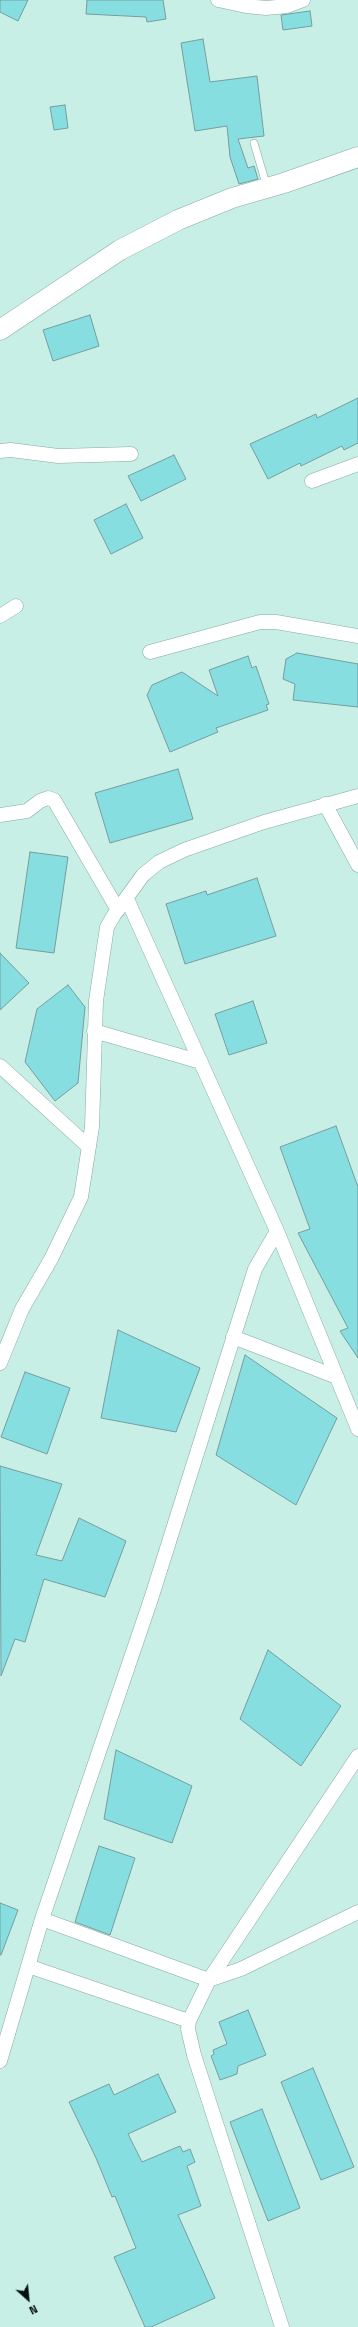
<!DOCTYPE html>
<style>
body{margin:0}
#map{position:relative;width:358px;height:2327px;overflow:hidden;background:#c8efe6;font-family:"Titillium Web",sans-serif}
canvas{display:block}
.north{position:absolute;left:8px;top:2279px;width:40px;height:40px;-webkit-text-stroke:3px #c8efe6;paint-order:stroke;rotate:153deg;font-size:11px;font-weight:700;line-height:16px;text-align:center;color:#04100d}
.north::after{content:'';display:block;margin:auto;width:14px;height:18px;background:#04100d;clip-path:polygon(50% 0,100% 100%,50% 72%,0 100%)}
</style>
<div id="map">
<canvas width="358" height="2327"></canvas>
<div class="north">N</div>
</div>
<script>
const context = document.querySelector('canvas').getContext('2d');
context.lineJoin = 'round';
function fillPath(path, color) { context.fillStyle = color; context.fill(path, 'evenodd'); }
const poly = rows => new Path2D(rows.map(r => 'M' + r).join(''));
function trace(path, color, width, dash) { context.strokeStyle = color; context.lineWidth = width; context.lineCap = dash ? 'butt' : 'round'; context.setLineDash(dash || []); context.stroke(path); }
const building = poly([
 [0,0,28,0,18,21,0,12,0,0],
 [87,0,163,0,166,19,147,22,146,17,86,14,87,0],
 [310,11,312,26,283,30,281,15,310,11],
 [203,39,210,82,257,76,264,136,238,139,248,168,254,166,258,179,239,184,230,157,227,126,195,131,181,43,203,39],
 [65,105,68,128,54,130,50,107,65,105],
 [90,315,99,346,53,361,43,330,90,315],
 [358,398,358,443,344,450,342,446,301,466,300,463,268,479,250,444,316,414,317,418,358,398],
 [174,455,186,479,141,501,128,476,174,455],
 [126,504,143,538,111,554,94,520,126,504],
 [297,653,358,664,358,707,293,700,295,684,283,679,286,659,297,653],
 [248,656,252,668,256,666,269,704,266,705,268,710,216,728,218,732,170,752,147,695,152,685,182,672,218,696,209,670,248,656],
 [178,769,193,819,110,843,95,793,178,769],
 [30,852,68,857,54,953,16,948,30,852],
 [257,878,276,936,185,964,166,904,206,891,207,895,257,878],
 [0,953,29,983,0,1010,0,953],
 [68,985,85,1007,78,1083,55,1101,25,1062,37,1009,68,985],
 [253,1001,267,1043,229,1055,215,1014,253,1001],
 [336,1126,358,1187,358,1358,340,1331,348,1328,298,1233,310,1229,280,1147,336,1126],
 [118,1330,200,1368,176,1432,101,1418,118,1330],
 [245,1355,337,1418,296,1505,216,1455,245,1355],
 [25,1372,70,1388,47,1454,1,1437,25,1372],
 [0,1466,62,1484,36,1555,62,1561,79,1518,126,1541,105,1597,44,1579,25,1642,15,1639,1,1676,0,1466],
 [268,1650,341,1706,301,1766,240,1719,268,1650],
 [116,1750,192,1786,172,1843,104,1819,116,1750],
 [99,1846,135,1858,110,1935,75,1922,99,1846],
 [0,1903,18,1910,1,1955,0,1955,0,1903],
 [248,2010,266,2055,238,2066,237,2074,220,2080,211,2056,214,2054,213,2050,227,2044,219,2022,248,2010],
 [313,2068,354,2167,321,2180,281,2082,313,2068],
 [158,2074,176,2112,128,2134,142,2162,180,2146,183,2152,190,2149,195,2162,187,2166,201,2206,178,2215,215,2298,151,2327,145,2327,114,2257,136,2248,115,2196,112,2197,96,2158,69,2102,109,2084,114,2095,158,2074],
 [262,2109,300,2208,268,2221,230,2122,262,2109]
]);
fillPath(building, '#86dee1');
trace(building, '#769d9e', 1);
const lane = poly([
 [254,143,267,187]
]);
const street = poly([
 [218,0,246,6,266,8,287,6,303,0],
 [0,451,11,450,58,456,131,454],
 [312,481,358,464],
 [0,616,16,606],
 [150,652,260,622,276,622,358,636],
 [325,804,358,865],
 [0,815,27,811,40,801,48,798,54,800,118,910],
 [94,1031,201,1062],
 [0,1066,89,1147],
 [277,1231,358,1429],
 [233,1337,337,1377],
 [0,1363,22,1309,51,1259,81,1197,92,1127,96,1001,107,927,114,915,143,875,159,862,184,850,264,822,358,796],
 [42,1919,209,1980,241,1969,358,1912],
 [28,1966,189,2021],
 [0,2061,42,1919,151,1599,255,1269,277,1231,127,899],
 [282,2327,194,2055,188,2029,189,2021,209,1980,358,1756]
]);
const secondary = poly([
 [0,330,120,250,178,220,232,198,284,183,358,157]
]);
trace(lane, '#85aaa1', 8);
trace(street, '#85aaa1', 15);
trace(secondary, '#85aaa1', 21);
trace(lane, '#fff', 7);
trace(street, '#fff', 14);
trace(secondary, '#fff', 20);
</script>
